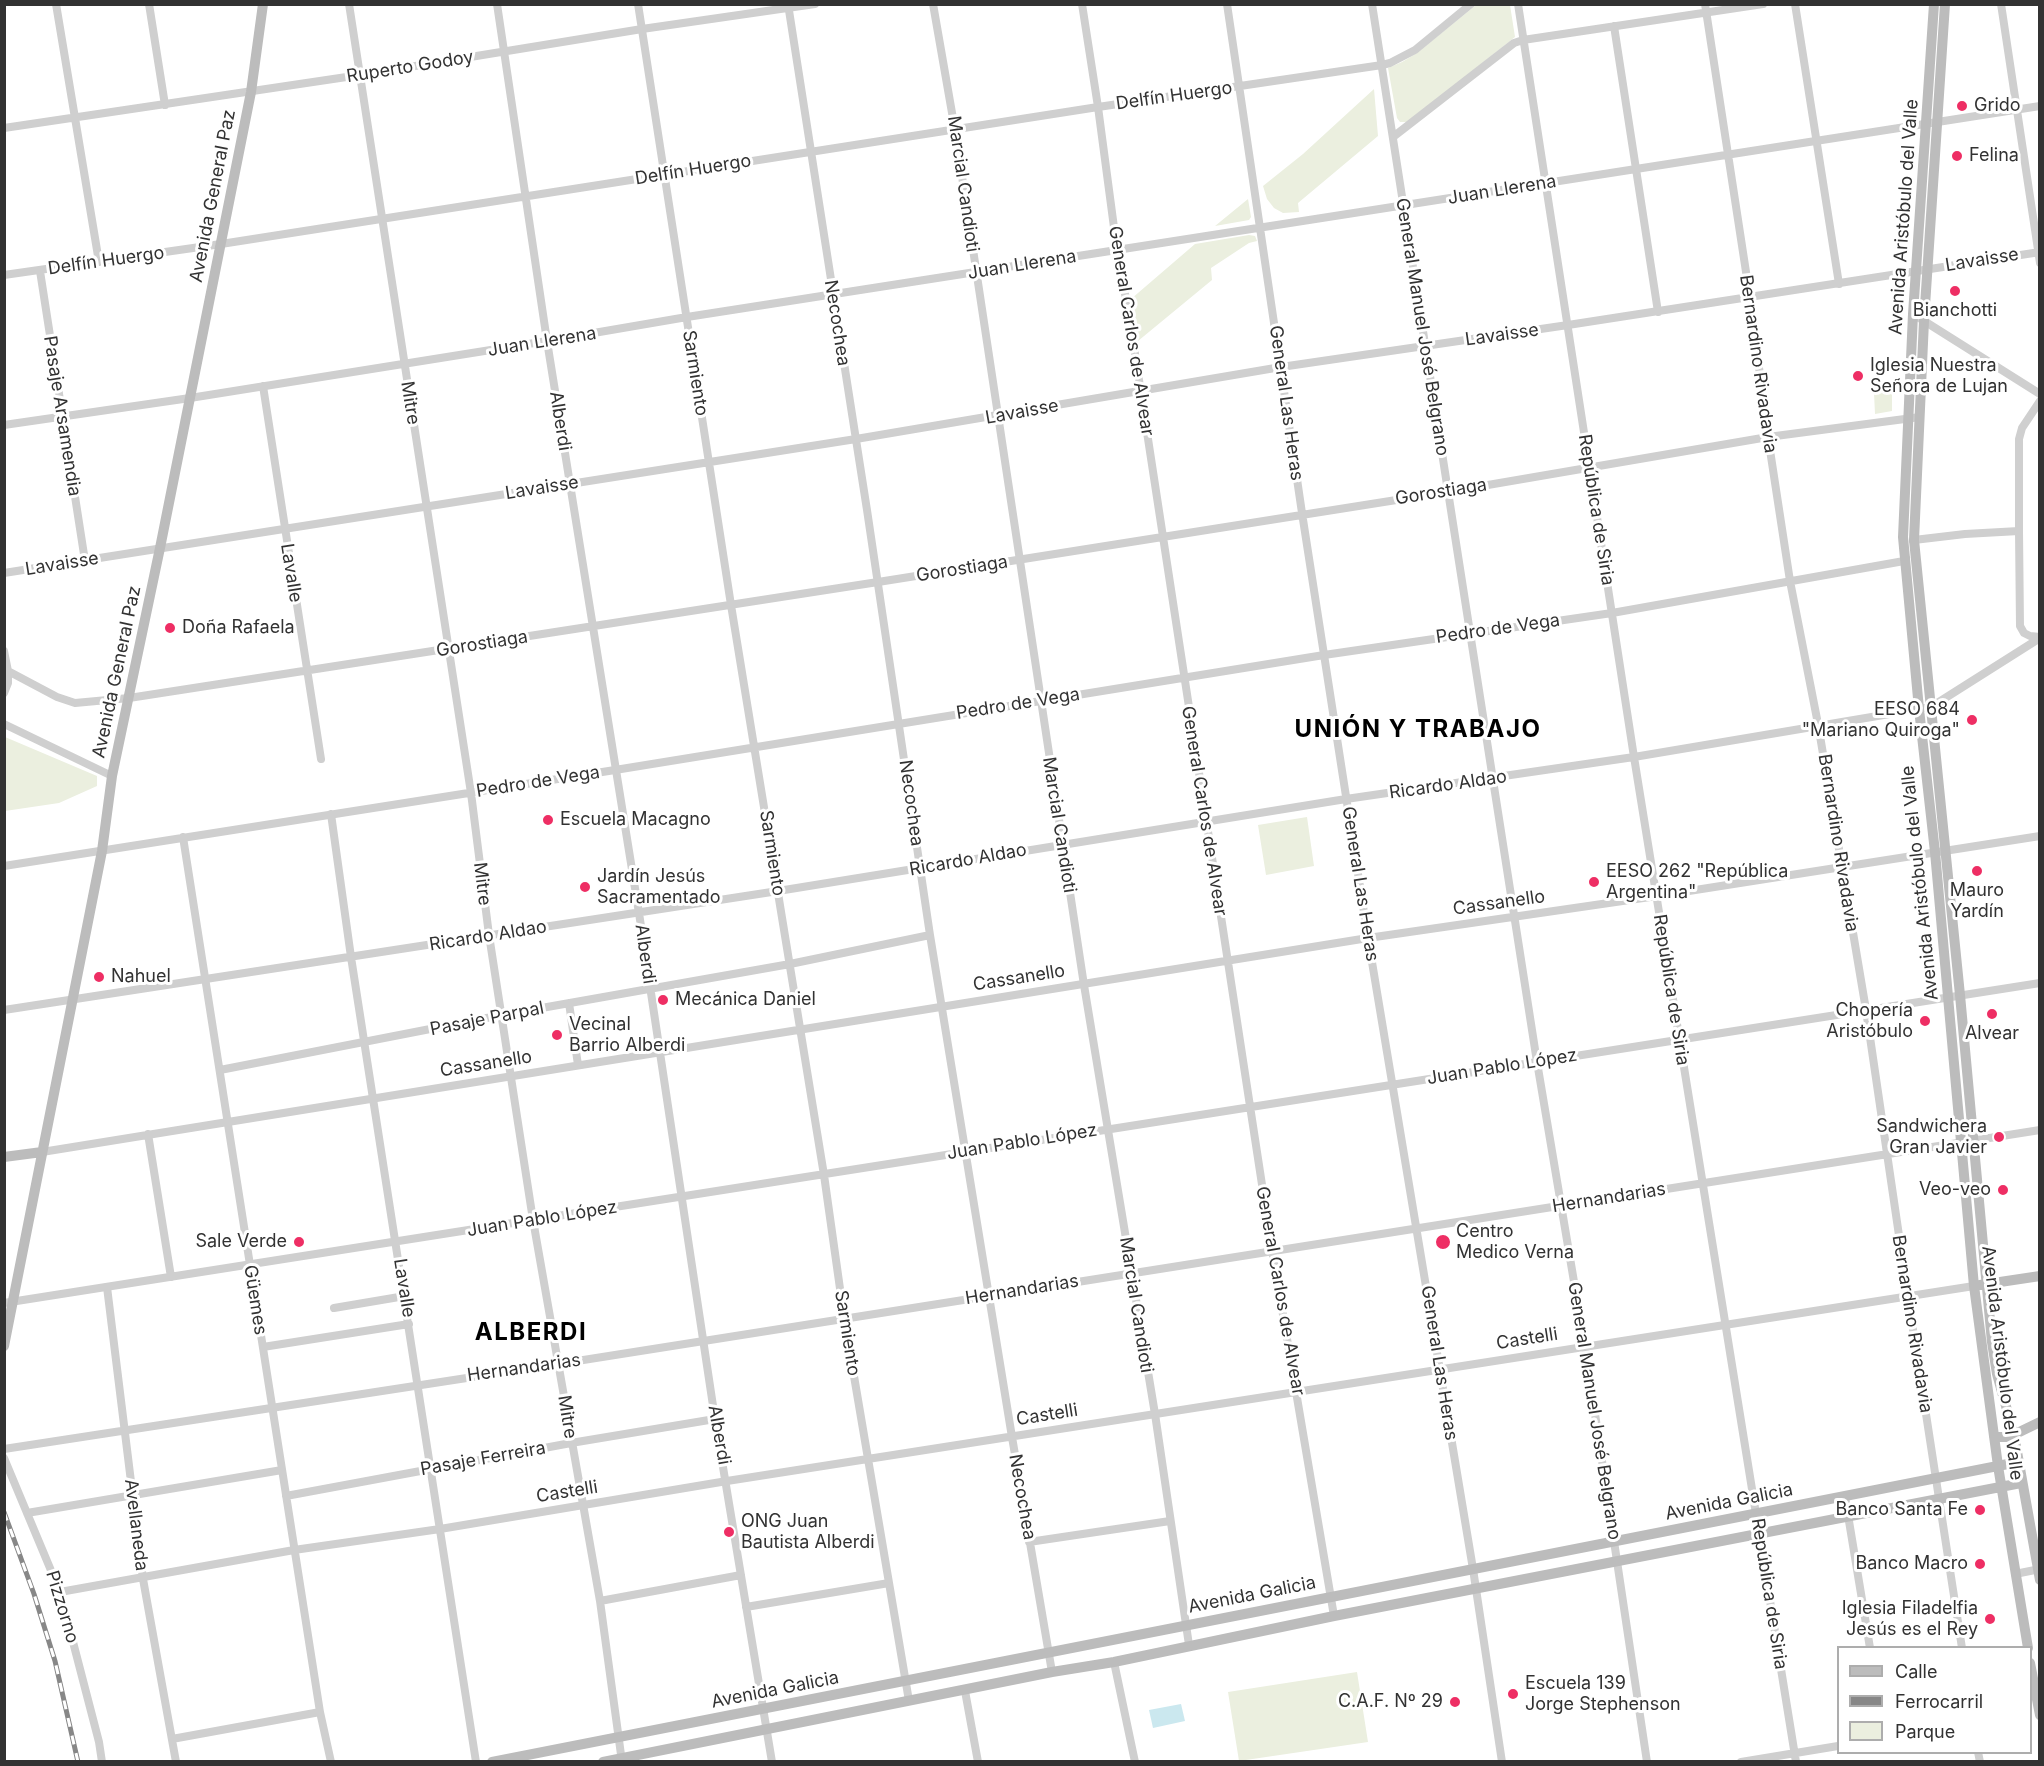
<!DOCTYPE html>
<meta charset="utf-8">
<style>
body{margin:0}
#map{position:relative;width:2044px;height:1766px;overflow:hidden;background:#fff;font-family:Inter,sans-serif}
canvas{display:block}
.frame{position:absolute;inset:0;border:6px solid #323232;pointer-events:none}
.legend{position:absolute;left:1837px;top:1646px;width:195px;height:108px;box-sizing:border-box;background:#fff;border:2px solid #adadad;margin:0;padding:8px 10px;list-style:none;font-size:18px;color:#323232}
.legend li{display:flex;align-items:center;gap:12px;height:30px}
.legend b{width:30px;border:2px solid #adadad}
</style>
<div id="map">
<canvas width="2044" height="1766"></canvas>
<div class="frame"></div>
<ul class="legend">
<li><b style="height:8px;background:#bcbcbc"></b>Calle</li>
<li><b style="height:8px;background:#878787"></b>Ferrocarril</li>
<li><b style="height:16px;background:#ebefdf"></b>Parque</li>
</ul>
</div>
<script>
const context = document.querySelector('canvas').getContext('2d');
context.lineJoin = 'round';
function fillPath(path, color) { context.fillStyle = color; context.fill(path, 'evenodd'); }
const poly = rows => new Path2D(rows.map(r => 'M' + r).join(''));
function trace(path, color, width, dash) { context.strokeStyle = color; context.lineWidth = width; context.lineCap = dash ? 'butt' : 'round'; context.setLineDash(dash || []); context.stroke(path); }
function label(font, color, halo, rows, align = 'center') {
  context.font = font + ' Inter,sans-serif'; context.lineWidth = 6; context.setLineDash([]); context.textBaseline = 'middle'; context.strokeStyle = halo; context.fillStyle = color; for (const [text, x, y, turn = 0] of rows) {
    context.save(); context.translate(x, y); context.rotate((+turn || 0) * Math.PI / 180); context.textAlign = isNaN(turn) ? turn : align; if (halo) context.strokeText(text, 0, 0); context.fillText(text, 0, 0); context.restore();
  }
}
fillPath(poly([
 [1476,5,1510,5,1515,37,1408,122,1400,122,1397,118,1388,68,1402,62,1417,53],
 [1374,89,1378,136,1298,203,1299,212,1283,213,1274,208,1267,199,1263,186,1303,154],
 [1248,199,1251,217,1249,220,1215,226],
 [1249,235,1255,236,1257,241,1249,243,1211,268,1212,280,1138,341,1131,299,1195,244],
 [1892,390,1892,411,1875,414,1874,393],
 [5,737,97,776,97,786,59,803,5,811],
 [1307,817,1314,866,1266,875,1258,825],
 [1357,1672,1368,1742,1239,1761,1228,1692]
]), '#ebefdf');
fillPath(poly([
 [1181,1704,1185,1721,1153,1728,1149,1710]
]), '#cbe8ef');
trace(poly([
 [56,4,99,262],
 [149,4,165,105],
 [349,4,471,793,489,935,533,1220,600,1601,622,1762],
 [497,4,547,341,639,913,715,1419,772,1762],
 [638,4,731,605,824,1175,844,1317,909,1701],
 [788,4,867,510,930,935,1012,1437,1052,1672],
 [933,4,955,130,1084,985,1155,1414,1189,1645],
 [1082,4,1098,107,1117,250,1130,321,1272,1250,1334,1616],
 [1227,4,1302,513,1368,938,1473,1569,1502,1762],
 [1372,4,1537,1062,1585,1347,1647,1762],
 [1518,4,1634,757,1796,1762],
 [1705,4,1750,298,1768,437,1790,581,1818,724,1866,1010,1908,1297,1962,1648],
 [1795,4,1839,284],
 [2001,4,2040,263],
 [1614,26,1658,312],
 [4,128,360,75,642,29,815,4],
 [1393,137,1514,43,1523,40,1763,4],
 [40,271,85,561],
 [4,275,221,244,1098,107,1382,65,1390,63,1415,50,1471,4],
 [1913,314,2040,394],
 [263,386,321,759],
 [2040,401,2022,428,2019,439,2019,531,2020,626,2024,633,2030,636,2040,637],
 [4,425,190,398,547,341,687,317,2040,106],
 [1913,541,1914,540,1965,534,2019,531],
 [4,573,856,439,1281,367,1568,325,2040,252],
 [4,651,8,671,8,683,4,693],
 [8,671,57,697,75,703,129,698,878,582,1447,492,1768,437,1920,417],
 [4,724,112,776],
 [331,814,351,957,476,1762],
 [183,837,320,1712,331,1762],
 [4,866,615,770,1324,655,1612,613,1904,561,1906,558],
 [569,1003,578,1065],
 [4,1010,778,891,1346,799,1634,757,1931,707,2040,638],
 [220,1070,502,1015,790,964,930,935],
 [148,1134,171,1277],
 [42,1152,1368,938,1657,896,2040,836],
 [107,1287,143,1579,176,1762],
 [4,1303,2040,983],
 [334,1308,405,1296],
 [263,1347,409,1324],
 [4,1449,558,1364,2040,1130],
 [4,1458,60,1592,99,1742,102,1762],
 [286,1496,571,1443,715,1419],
 [1845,1497,1870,1648],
 [27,1513,282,1470],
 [1029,1542,1170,1521],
 [2015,1574,2040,1569],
 [60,1592,294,1550,440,1529,727,1481,1974,1286],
 [600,1601,741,1575],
 [746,1607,889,1583],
 [1114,1662,1135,1762],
 [965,1691,978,1762],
 [172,1739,320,1712],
 [1978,1752,1980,1762],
 [1741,1762,1838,1746]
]), '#cfcfcf', 8);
trace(poly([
 [1934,4,1913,314,1903,537,1919,709,1935,852,1974,1286,1998,1466,2028,1648],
 [1945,4,1924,321,1914,540,1960,995,1992,1342,1997,1374,2014,1435,2040,1580],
 [4,1157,42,1152],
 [1980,1285,2040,1276],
 [4,1346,102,851,112,776,160,548,251,92,263,4],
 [1994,1437,2009,1437,2040,1422],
 [2030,1663,2040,1715],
 [492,1762,2018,1462],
 [603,1762,1052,1672,1114,1662,1334,1616,2021,1483]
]), '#bcbcbc', 10);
const rail = poly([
 [4,1512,34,1594,55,1661,78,1762]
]);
trace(rail, '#878787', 5);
trace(rail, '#fff', 3, [9]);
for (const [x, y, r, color] of [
 [1962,106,6,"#ee2e64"],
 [1957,156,6,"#ee2e64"],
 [1955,291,6,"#ee2e64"],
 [1858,376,6,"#ee2e64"],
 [170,628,6,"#ee2e64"],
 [1972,720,6,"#ee2e64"],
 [548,820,6,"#ee2e64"],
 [1977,871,6,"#ee2e64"],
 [1594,882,6,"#ee2e64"],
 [585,887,6,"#ee2e64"],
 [99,977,6,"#ee2e64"],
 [663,1000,6,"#ee2e64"],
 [1992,1014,6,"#ee2e64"],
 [1925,1021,6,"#ee2e64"],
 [557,1035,6,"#ee2e64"],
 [1999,1137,6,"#ee2e64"],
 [2003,1190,6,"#ee2e64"],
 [299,1242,6,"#ee2e64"],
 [1443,1242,8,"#ee2e64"],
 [1980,1510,6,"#ee2e64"],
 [729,1532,6,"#ee2e64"],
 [1980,1564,6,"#ee2e64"],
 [1990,1619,6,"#ee2e64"],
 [1513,1694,6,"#ee2e64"],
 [1455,1702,6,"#ee2e64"]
]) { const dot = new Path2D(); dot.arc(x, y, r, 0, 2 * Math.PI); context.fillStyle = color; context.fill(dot); trace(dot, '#fff', 2); }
label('18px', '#323232', '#fff', [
 ["Ruperto Godoy",410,67,-9],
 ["Delfín Huergo",1174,96,-8],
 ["Delfín Huergo",693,170,-9],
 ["Marcial Candioti",963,184,82],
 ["Juan Llerena",1502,190,-9],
 ["Avenida General Paz",213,196,-79],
 ["Avenida Aristóbulo del Valle",1904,217,-86],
 ["Lavaisse",1982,260,-9],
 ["Delfín Huergo",106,261,-8],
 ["Juan Llerena",1022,265,-9],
 ["Necochea",837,323,81],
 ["General Manuel José Belgrano",1422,327,81],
 ["General Carlos de Alvear",1131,331,81],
 ["Lavaisse",1502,335,-8],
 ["Juan Llerena",542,342,-9],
 ["Bernardino Rivadavia",1758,364,82],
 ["Sarmiento",695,373,81],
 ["Mitre",410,403,81],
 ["General Las Heras",1286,403,82],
 ["Lavaisse",1022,412,-10],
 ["Pasaje Arsamendia",62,416,81],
 ["Alberdi",560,421,81],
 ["Lavaisse",542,488,-9],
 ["Gorostiaga",1441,492,-9],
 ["República de Siria",1596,510,81],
 ["Lavaisse",62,564,-9],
 ["Gorostiaga",962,569,-9],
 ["Lavalle",291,573,81],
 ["Pedro de Vega",1498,629,-8],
 ["Gorostiaga",482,644,-9],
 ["Avenida General Paz",117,672,-78],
 ["Pedro de Vega",1018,704,-9],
 ["Pedro de Vega",538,782,-9],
 ["Ricardo Aldao",1448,785,-8],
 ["Necochea",911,803,82],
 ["General Carlos de Alvear",1204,811,81],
 ["Marcial Candioti",1059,825,81],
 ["Bernardino Rivadavia",1838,843,81],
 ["Sarmiento",772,853,81],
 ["Ricardo Aldao",968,860,-10],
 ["Avenida Aristóbulo del Valle",1920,883,-96],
 ["Mitre",482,884,83],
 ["General Las Heras",1360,884,81],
 ["Cassanello",1499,903,-8],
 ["Ricardo Aldao",488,936,-9],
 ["Alberdi",645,954,82],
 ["Cassanello",1019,978,-9],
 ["República de Siria",1671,990,81],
 ["Pasaje Parpal",487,1019,-11],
 ["Cassanello",486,1064,-9],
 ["Juan Pablo López",1502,1067,-9],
 ["Juan Pablo López",1022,1142,-9],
 ["Hernandarias",1609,1198,-9],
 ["Juan Pablo López",542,1219,-9],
 ["Lavalle",404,1288,81],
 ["Hernandarias",1022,1290,-9],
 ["General Carlos de Alvear",1280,1291,80],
 ["Güemes",255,1300,81],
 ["Marcial Candioti",1136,1305,81],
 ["Bernardino Rivadavia",1912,1324,81],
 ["Sarmiento",847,1333,81],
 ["Castelli",1527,1339,-9],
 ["General Las Heras",1439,1363,81],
 ["Avenida Aristóbulo del Valle",2002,1363,83],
 ["Hernandarias",524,1368,-8],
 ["General Manuel José Belgrano",1594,1411,81],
 ["Castelli",1047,1415,-9],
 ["Mitre",567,1417,81],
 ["Alberdi",719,1435,80],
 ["Pasaje Ferreira",483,1459,-10],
 ["Castelli",567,1492,-9],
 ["Necochea",1022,1497,80],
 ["Avenida Galicia",1729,1502,-11],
 ["Avellaneda",136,1525,83],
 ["República de Siria",1769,1594,81],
 ["Avenida Galicia",1252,1595,-11],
 ["Pizzorno",62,1607,73],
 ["Avenida Galicia",775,1690,-11]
]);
label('18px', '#323232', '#fff', [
 ["Grido",1974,106],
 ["Felina",1969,156],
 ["Bianchotti",1955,311,"center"],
 ["Iglesia Nuestra",1870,366],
 ["Señora de Lujan",1870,387],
 ["Doña Rafaela",182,628],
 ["EESO 684",1960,710,"right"],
 ["\"Mariano Quiroga\"",1960,731,"right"],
 ["Escuela Macagno",560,820],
 ["EESO 262 \"República",1606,872],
 ["Argentina\"",1606,893],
 ["Jardín Jesús",597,877],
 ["Sacramentado",597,898],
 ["Mauro",1977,891,"center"],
 ["Yardín",1977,912,"center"],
 ["Nahuel",111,977],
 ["Mecánica Daniel",675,1000],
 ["Chopería",1913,1011,"right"],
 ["Aristóbulo",1913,1032,"right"],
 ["Vecinal",569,1025],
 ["Barrio Alberdi",569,1046],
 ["Alvear",1992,1034,"center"],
 ["Sandwichera",1987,1127,"right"],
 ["Gran Javier",1987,1148,"right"],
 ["Veo-veo",1991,1190,"right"],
 ["Centro",1456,1232],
 ["Medico Verna",1456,1253],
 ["Sale Verde",287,1242,"right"],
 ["Banco Santa Fe",1968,1510,"right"],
 ["ONG Juan",741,1522],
 ["Bautista Alberdi",741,1543],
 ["Banco Macro",1968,1564,"right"],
 ["Iglesia Filadelfia",1978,1609,"right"],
 ["Jesús es el Rey",1978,1630,"right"],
 ["Escuela 139",1525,1684],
 ["Jorge Stephenson",1525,1705],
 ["C.A.F. Nº 29",1443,1702,"right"]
], 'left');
context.letterSpacing = '1.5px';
label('bold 24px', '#000', '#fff', [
 ["UNIÓN Y TRABAJO",1418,730],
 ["ALBERDI",531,1333]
]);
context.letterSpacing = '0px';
</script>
